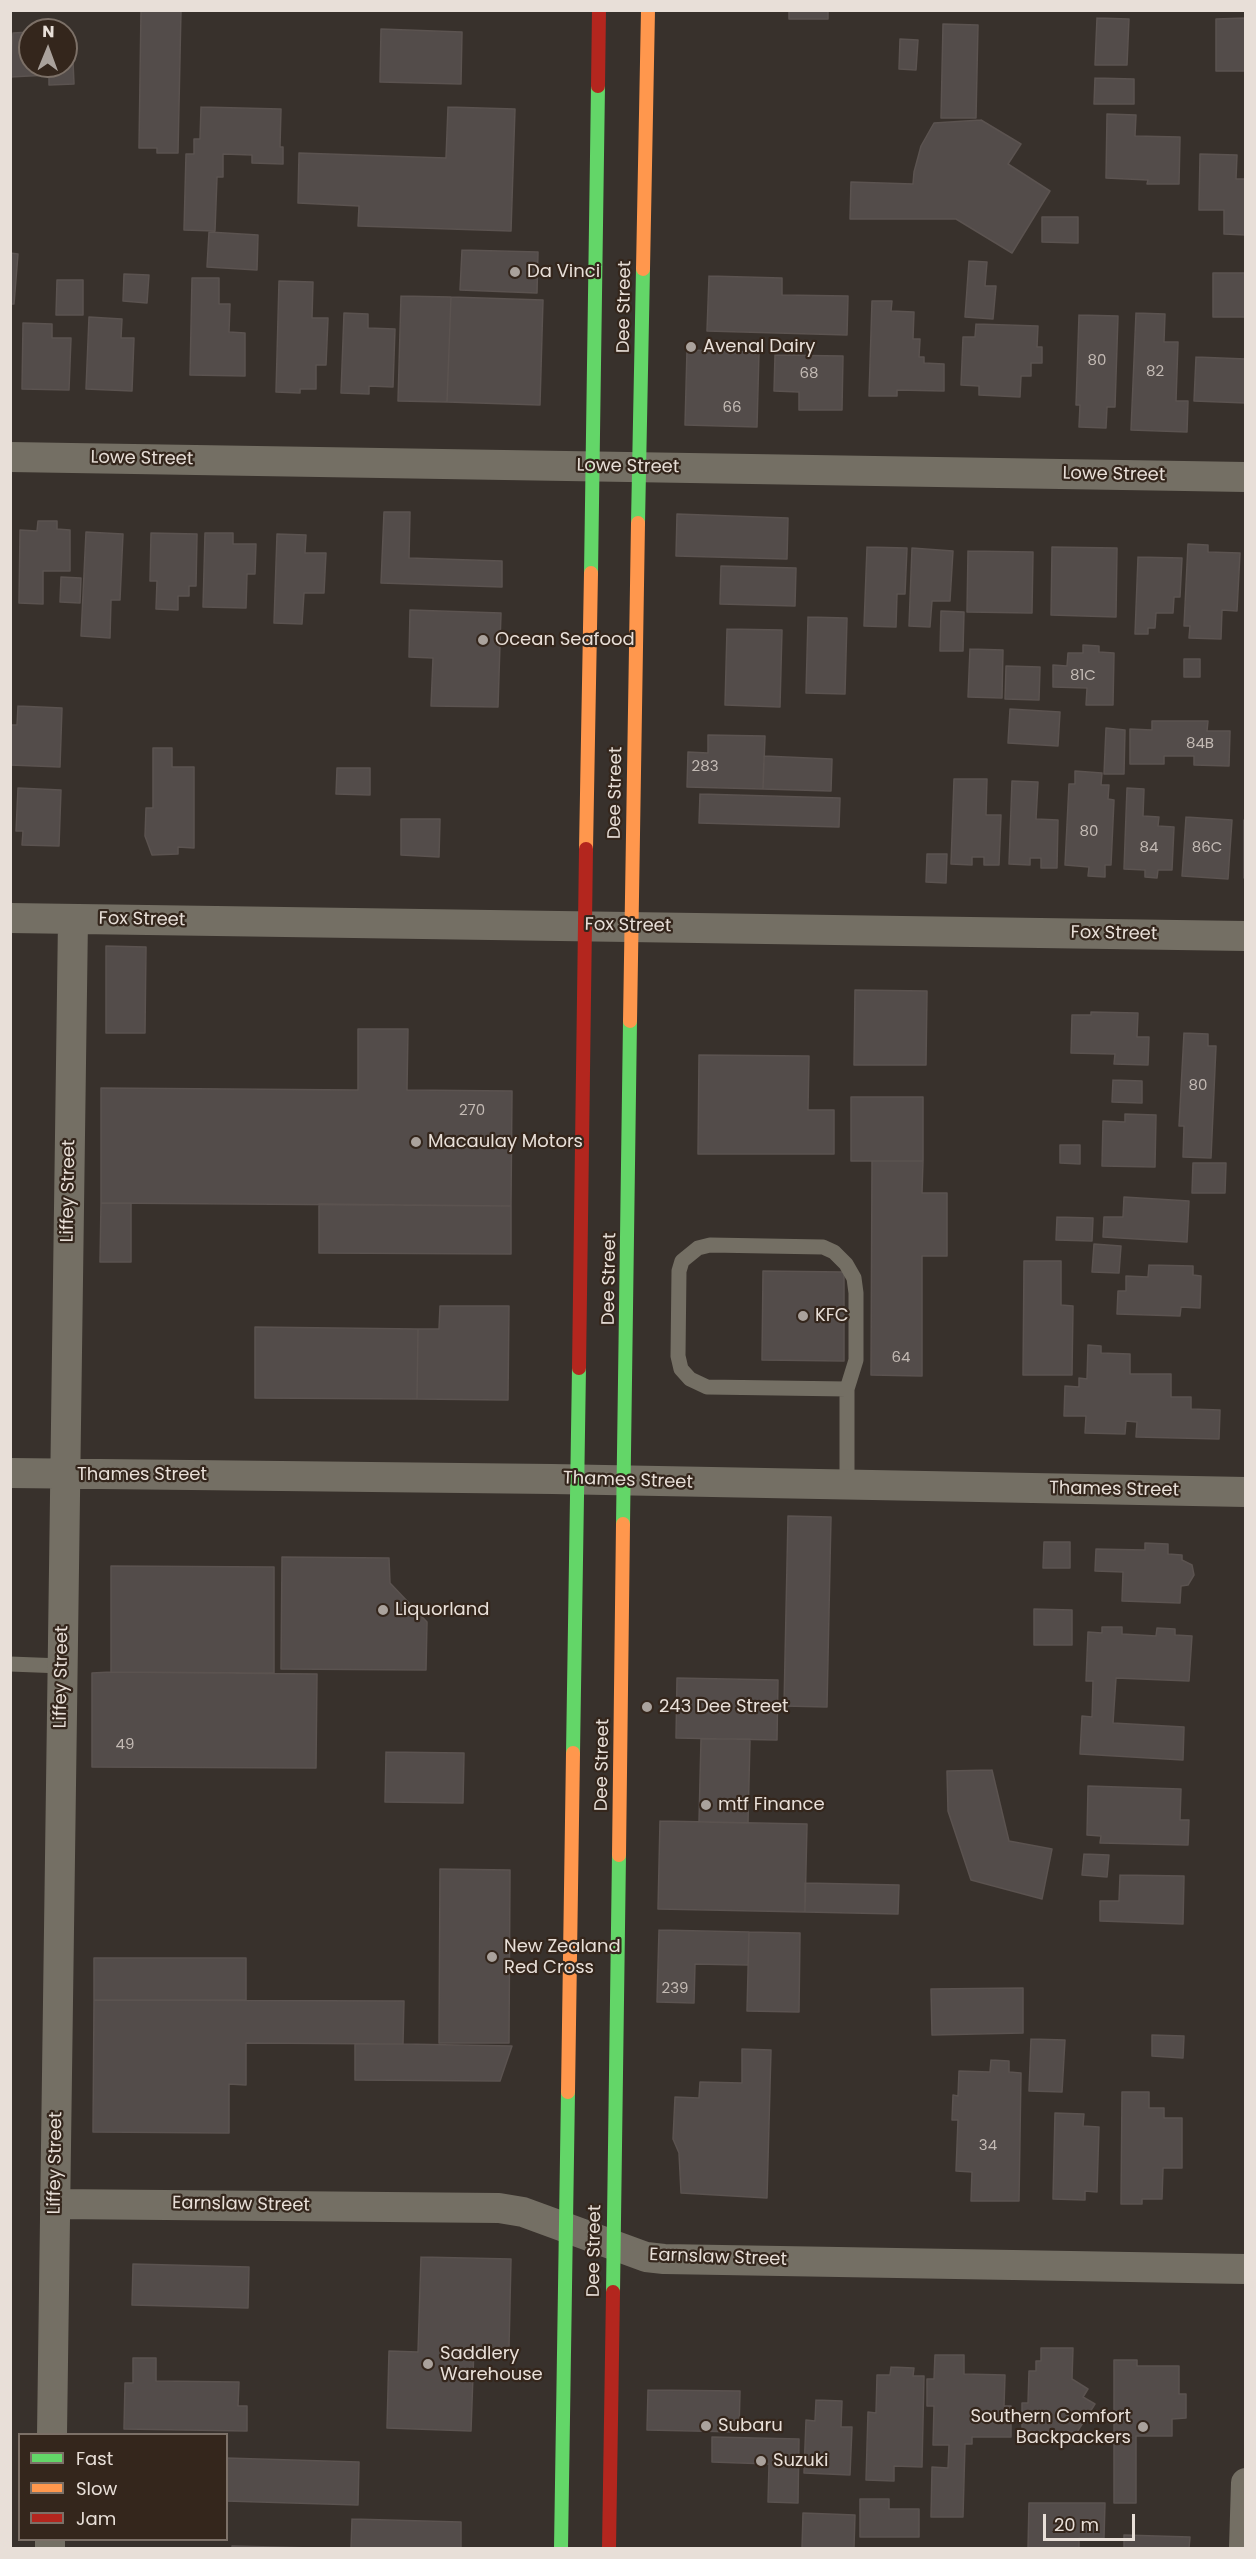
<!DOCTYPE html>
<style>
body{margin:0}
#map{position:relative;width:1256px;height:2559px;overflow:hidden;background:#38312c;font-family:Poppins,sans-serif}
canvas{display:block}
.frame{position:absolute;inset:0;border:12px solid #e8dfd8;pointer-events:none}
.legend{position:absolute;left:18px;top:2433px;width:210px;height:108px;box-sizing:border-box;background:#34261c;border:2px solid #7c7067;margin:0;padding:8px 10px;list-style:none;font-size:18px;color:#e8dfd8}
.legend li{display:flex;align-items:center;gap:12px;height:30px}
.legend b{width:30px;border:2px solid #7c7067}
.north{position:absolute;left:18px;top:18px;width:60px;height:60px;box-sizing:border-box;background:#34261c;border:2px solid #7c7067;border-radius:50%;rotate:1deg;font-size:16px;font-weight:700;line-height:24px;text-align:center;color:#e8dfd8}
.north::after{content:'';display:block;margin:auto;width:21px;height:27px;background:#aaa29c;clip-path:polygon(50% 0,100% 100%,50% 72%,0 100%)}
.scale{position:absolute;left:1043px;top:2514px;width:92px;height:27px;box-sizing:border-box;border:3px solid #e8dfd8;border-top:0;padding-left:8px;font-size:18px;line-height:21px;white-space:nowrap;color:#e8dfd8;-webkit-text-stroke:4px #34261c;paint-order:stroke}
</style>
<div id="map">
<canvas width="1256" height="2559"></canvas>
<div class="frame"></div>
<ul class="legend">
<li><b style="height:8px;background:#63d668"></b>Fast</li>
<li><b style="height:8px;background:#ff974d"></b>Slow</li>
<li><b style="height:8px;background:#b3261e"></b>Jam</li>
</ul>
<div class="north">N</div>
<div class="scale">20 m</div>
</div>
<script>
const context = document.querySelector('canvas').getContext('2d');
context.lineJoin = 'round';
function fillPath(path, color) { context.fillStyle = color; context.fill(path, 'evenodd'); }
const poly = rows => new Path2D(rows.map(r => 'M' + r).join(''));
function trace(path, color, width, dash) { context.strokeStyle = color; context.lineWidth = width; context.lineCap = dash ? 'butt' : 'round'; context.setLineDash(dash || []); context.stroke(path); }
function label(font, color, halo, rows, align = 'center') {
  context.font = font + ' Poppins,sans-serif'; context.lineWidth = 4.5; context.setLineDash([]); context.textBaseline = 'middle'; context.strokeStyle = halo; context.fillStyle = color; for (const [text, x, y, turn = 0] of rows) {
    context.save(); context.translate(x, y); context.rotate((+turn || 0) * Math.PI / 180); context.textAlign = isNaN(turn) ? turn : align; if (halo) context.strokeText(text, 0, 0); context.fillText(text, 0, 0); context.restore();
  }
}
const building = poly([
 [141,10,181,10,178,153,157,153,157,148,139,148,141,10],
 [789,10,828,10,828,19,789,19,789,10],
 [1097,18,1129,19,1127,65,1095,65,1097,18],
 [1246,18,1246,71,1216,71,1216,19,1246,18],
 [943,24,978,25,976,118,941,118,943,24],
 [381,29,462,32,461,84,380,82,381,29],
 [30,32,30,66,66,66,66,42,68,42,70,61,73,61,74,84,49,85,49,75,10,77,13,33,30,32],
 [900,39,918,40,916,70,899,69,900,39],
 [1095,78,1134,79,1134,104,1094,104,1095,78],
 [201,107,281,109,280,147,283,147,283,164,252,163,252,155,223,154,223,177,217,177,215,231,184,230,186,154,194,154,194,139,200,139,201,107],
 [448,107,515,109,511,231,358,226,359,206,298,203,299,153,446,158,448,107],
 [1107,114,1136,115,1135,136,1180,137,1179,184,1147,184,1148,180,1106,178,1107,114],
 [981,120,1021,144,1008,164,1050,191,1012,253,956,219,850,219,851,182,913,184,914,172,921,146,934,123,981,120],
 [1200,154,1237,155,1236,179,1246,179,1246,235,1224,234,1224,210,1199,210,1200,154],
 [1042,217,1078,217,1078,243,1042,242,1042,217],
 [209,232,258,235,257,270,207,267,209,232],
 [462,250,538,252,537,293,460,290,462,250],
 [10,253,18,254,14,304,10,304,10,253],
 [969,261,987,262,985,286,996,286,993,319,965,317,969,261],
 [1213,273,1246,273,1246,317,1213,317,1213,273],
 [124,274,149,275,147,303,123,301,124,274],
 [709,276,782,278,782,295,848,296,847,335,707,331,709,276],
 [192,278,219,278,219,304,230,304,229,332,245,333,245,376,190,375,192,278],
 [57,280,83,280,83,315,56,315,57,280],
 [279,281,313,282,312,318,328,318,326,365,316,365,316,389,300,389,300,393,276,392,279,281],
 [401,296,451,297,447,402,398,401,401,296],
 [451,297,543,300,540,405,447,402,451,297],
 [872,301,892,301,891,311,914,312,913,339,920,339,919,357,924,357,924,363,944,364,944,391,897,390,897,396,869,396,872,301],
 [344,313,368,314,368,328,395,329,393,387,369,386,369,394,341,393,344,313],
 [1136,313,1165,314,1164,342,1178,342,1176,401,1188,401,1187,432,1131,430,1136,313],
 [1079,315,1118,316,1115,407,1107,407,1106,428,1079,427,1080,405,1076,405,1079,315],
 [89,317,122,319,121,338,134,338,132,391,86,389,89,317],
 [23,323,52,324,52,338,71,338,69,390,22,389,23,323],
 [976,324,1038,326,1037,347,1042,347,1042,363,1031,363,1031,376,1021,376,1020,397,979,395,979,386,961,385,963,337,975,337,976,324],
 [687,350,759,352,757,427,685,425,687,350],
 [775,355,843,356,842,410,799,410,799,392,774,391,775,355],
 [1196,357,1246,359,1246,403,1194,401,1196,357],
 [384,512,410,512,409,558,502,561,502,587,381,583,384,512],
 [677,514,788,518,787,559,676,556,677,514],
 [38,521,57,521,57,529,70,530,70,571,43,571,43,604,19,603,20,530,37,531,38,521],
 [86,532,123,534,120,600,111,600,110,638,81,636,86,532],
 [151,533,197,534,196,586,189,586,189,596,178,596,178,610,156,609,157,581,150,581,151,533],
 [205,533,233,533,233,544,256,544,255,574,247,574,246,608,203,607,205,533],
 [277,534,306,535,305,553,326,553,324,593,304,593,302,624,274,623,277,534],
 [1188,544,1208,545,1208,552,1240,553,1237,611,1222,610,1221,639,1189,638,1190,626,1184,626,1188,544],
 [867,547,907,548,905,594,897,594,896,627,864,626,867,547],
 [1052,547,1117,548,1116,617,1051,615,1052,547],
 [912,548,953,551,950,601,932,601,930,627,909,626,912,548],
 [968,551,1033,552,1032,613,967,612,968,551],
 [1138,557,1182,558,1180,597,1174,597,1173,613,1156,613,1155,628,1148,628,1148,634,1135,634,1138,557],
 [721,566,796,568,795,606,720,604,721,566],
 [61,577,81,578,80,603,60,602,61,577],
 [410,610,501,613,498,707,431,706,433,658,409,657,410,610],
 [941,611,964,612,963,651,940,651,941,611],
 [808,617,847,618,845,694,806,693,808,617],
 [727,629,782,630,780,707,725,705,727,629],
 [1083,645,1099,646,1099,652,1114,653,1113,705,1086,705,1087,688,1053,687,1053,665,1067,666,1068,653,1083,653,1083,645],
 [970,649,1003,650,1002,698,968,697,970,649],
 [1184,659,1200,659,1200,677,1184,677,1184,659],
 [1006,666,1040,667,1039,700,1005,699,1006,666],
 [18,706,62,708,60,767,10,765,10,725,17,725,18,706],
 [1010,709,1060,712,1058,746,1008,743,1010,709],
 [1152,721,1208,721,1207,731,1230,731,1229,766,1194,765,1194,756,1164,756,1164,764,1130,764,1130,729,1152,730,1152,721],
 [1106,728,1125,730,1124,774,1104,774,1106,728],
 [708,735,765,736,763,789,687,787,688,752,708,753,708,735],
 [153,748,172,748,172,767,194,767,194,848,178,847,178,854,152,855,145,836,146,808,153,808,153,748],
 [764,756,832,759,831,791,763,789,764,756],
 [337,768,370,768,370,795,336,794,337,768],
 [1075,771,1102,773,1101,785,1109,785,1108,799,1114,800,1111,865,1105,865,1105,877,1088,876,1089,867,1065,865,1069,784,1075,784,1075,771],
 [954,779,987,779,986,815,1001,815,999,865,984,865,984,857,972,857,972,865,951,864,954,779],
 [1012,781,1038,782,1036,819,1058,820,1057,868,1041,868,1041,858,1030,858,1030,865,1009,864,1012,781],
 [18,788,61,790,59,846,22,845,23,831,16,831,18,788],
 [1127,788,1144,789,1143,816,1159,817,1158,826,1174,827,1172,870,1158,870,1157,878,1145,877,1145,870,1124,869,1127,788],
 [700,794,840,798,839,827,699,823,700,794],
 [1186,817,1232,820,1228,879,1182,876,1186,817],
 [401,819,440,819,439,857,401,855,401,819],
 [1244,820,1246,820,1246,878,1244,878,1244,820],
 [927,854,947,854,946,883,926,882,927,854],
 [106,946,146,947,145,1033,106,1033,106,946],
 [855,990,927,991,926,1065,854,1065,855,990],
 [1091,1012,1138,1013,1137,1037,1149,1037,1148,1065,1114,1064,1115,1054,1071,1053,1072,1015,1091,1015,1091,1012],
 [358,1029,408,1029,407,1090,512,1091,511,1206,101,1203,101,1088,358,1090,358,1029],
 [1184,1033,1208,1034,1208,1046,1216,1046,1211,1158,1183,1157,1184,1126,1179,1126,1184,1033],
 [699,1055,809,1056,808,1110,834,1110,834,1154,698,1154,699,1055],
 [1113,1080,1142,1081,1142,1103,1112,1102,1113,1080],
 [851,1097,923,1097,923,1161,851,1161,851,1097],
 [1125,1114,1156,1115,1155,1167,1102,1166,1103,1121,1125,1122,1125,1114],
 [1060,1145,1080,1145,1080,1164,1060,1163,1060,1145],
 [872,1161,923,1161,922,1193,947,1193,947,1256,922,1256,922,1376,871,1375,872,1161],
 [1193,1163,1226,1163,1225,1193,1192,1193,1193,1163],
 [1124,1197,1189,1201,1187,1242,1103,1237,1104,1217,1123,1217,1124,1197],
 [101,1203,131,1203,131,1262,100,1262,101,1203],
 [319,1204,511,1206,511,1254,319,1253,319,1204],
 [1057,1217,1093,1218,1092,1241,1056,1240,1057,1217],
 [1094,1244,1121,1246,1119,1273,1092,1272,1094,1244],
 [1024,1261,1061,1261,1061,1305,1073,1306,1072,1375,1023,1375,1024,1261],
 [1149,1265,1193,1266,1193,1275,1201,1276,1200,1308,1181,1307,1180,1316,1117,1314,1118,1291,1126,1291,1126,1276,1148,1277,1149,1265],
 [763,1271,844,1272,844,1361,762,1360,763,1271],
 [440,1306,509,1306,508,1400,417,1399,418,1329,439,1329,440,1306],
 [255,1327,418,1329,417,1399,255,1398,255,1327],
 [1088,1345,1101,1346,1101,1353,1130,1354,1130,1374,1171,1374,1171,1397,1191,1397,1191,1409,1220,1410,1219,1439,1136,1437,1137,1422,1126,1421,1125,1434,1085,1433,1086,1416,1064,1416,1065,1386,1079,1387,1079,1378,1087,1379,1088,1345],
 [788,1516,831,1517,827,1707,784,1706,788,1516],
 [1044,1542,1070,1542,1070,1568,1043,1568,1044,1542],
 [1145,1543,1168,1544,1168,1554,1182,1555,1182,1560,1192,1565,1194,1575,1188,1585,1181,1586,1180,1603,1122,1601,1123,1572,1095,1571,1096,1549,1145,1550,1145,1543],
 [282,1557,389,1558,390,1583,427,1622,426,1670,281,1669,282,1557],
 [111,1566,274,1567,274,1673,111,1672,111,1566],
 [1034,1609,1072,1610,1072,1645,1034,1645,1034,1609],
 [1102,1627,1122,1627,1122,1634,1156,1636,1157,1628,1175,1629,1175,1635,1192,1636,1189,1681,1116,1678,1113,1723,1184,1727,1183,1760,1080,1754,1082,1716,1092,1717,1093,1681,1086,1681,1088,1632,1102,1633,1102,1627],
 [111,1672,317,1674,316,1768,92,1767,92,1673,111,1672],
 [677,1678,778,1680,777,1740,676,1738,677,1678],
 [701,1739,750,1739,748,1823,699,1822,701,1739],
 [386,1752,464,1753,463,1803,385,1802,386,1752],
 [992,1770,1009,1841,1052,1849,1042,1899,971,1880,948,1811,947,1771,992,1770],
 [1088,1786,1181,1789,1180,1820,1189,1820,1188,1845,1100,1843,1101,1836,1087,1835,1088,1786],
 [660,1821,807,1824,805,1912,658,1909,660,1821],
 [1084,1854,1109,1855,1107,1877,1082,1875,1084,1854],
 [440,1869,510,1870,509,2043,439,2043,440,1869],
 [1120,1875,1184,1876,1183,1924,1100,1921,1100,1901,1119,1901,1120,1875],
 [805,1883,899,1885,898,1914,805,1912,805,1883],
 [659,1930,749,1932,748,1965,695,1964,694,2003,657,2002,659,1930],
 [749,1932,800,1933,799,2012,747,2011,749,1932],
 [94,1958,246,1958,246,2000,94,2000,94,1958],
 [1023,1988,1023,2033,932,2035,931,1989,1023,1988],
 [94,2000,404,2001,403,2044,246,2043,246,2085,229,2084,229,2133,93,2132,94,2000],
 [1152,2035,1184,2036,1183,2058,1152,2056,1152,2035],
 [1031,2039,1065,2040,1062,2092,1029,2091,1031,2039],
 [355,2044,403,2044,512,2046,500,2081,355,2080,355,2044],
 [742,2049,771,2050,767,2198,681,2193,679,2153,673,2139,675,2097,699,2098,700,2082,742,2083,742,2049],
 [991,2060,1009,2061,1009,2072,1021,2073,1019,2201,971,2201,972,2172,956,2171,958,2120,952,2120,953,2095,958,2096,959,2071,990,2072,991,2060],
 [1122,2092,1149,2092,1149,2108,1164,2108,1164,2118,1182,2118,1182,2168,1163,2168,1162,2199,1142,2199,1142,2204,1121,2204,1122,2092],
 [1055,2113,1084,2114,1083,2126,1099,2127,1097,2192,1085,2191,1085,2200,1053,2199,1055,2113],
 [421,2257,511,2259,509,2348,474,2347,471,2431,387,2428,389,2351,418,2352,421,2257],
 [133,2264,249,2267,248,2308,132,2305,133,2264],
 [1041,2348,1073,2348,1072,2379,1088,2389,1083,2397,1095,2404,1077,2432,1022,2431,1022,2403,1028,2403,1029,2371,1036,2371,1036,2361,1041,2361,1041,2348],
 [935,2355,964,2355,964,2374,1005,2375,1004,2406,1011,2406,1011,2437,972,2437,972,2444,965,2444,963,2517,931,2517,932,2467,948,2468,949,2445,933,2445,934,2406,927,2406,927,2379,934,2379,935,2355],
 [133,2358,156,2358,156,2381,239,2382,238,2406,247,2406,247,2431,124,2429,125,2383,133,2383,133,2358],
 [1114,2360,1137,2360,1137,2366,1179,2366,1179,2394,1186,2394,1186,2418,1172,2419,1172,2436,1136,2436,1136,2503,1114,2503,1114,2360],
 [891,2367,914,2368,913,2376,924,2376,922,2467,894,2466,894,2481,866,2480,868,2412,876,2413,877,2375,890,2375,891,2367],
 [648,2390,740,2391,739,2432,647,2430,648,2390],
 [816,2400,842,2401,841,2427,852,2427,850,2475,804,2473,806,2420,815,2421,816,2400],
 [712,2437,799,2439,798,2503,768,2502,769,2464,712,2462,712,2437],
 [226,2458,359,2462,358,2505,226,2501,226,2458],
 [860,2499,889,2499,889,2509,919,2509,919,2537,860,2537,860,2499],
 [1029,2503,1105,2503,1104,2538,1079,2538,1079,2548,1028,2548,1029,2503],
 [803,2513,855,2515,854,2548,802,2548,803,2513],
 [352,2519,461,2522,461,2548,351,2548,352,2519],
 [1124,2535,1190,2537,1189,2548,1124,2548,1124,2535],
 [232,2546,313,2548,232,2548,232,2546]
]);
fillPath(building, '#534c4a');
trace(building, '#5b5350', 1.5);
trace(poly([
 [847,1486,847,1389,856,1360,856,1293,854,1278,846,1264,834,1252,823,1247,710,1245,698,1248,682,1261,679,1271,678,1356,681,1369,690,1379,707,1387,847,1389],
 [10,1664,62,1666]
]), '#746f64', 15);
trace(poly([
 [10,457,1246,477],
 [10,918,1246,936],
 [10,1473,552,1479,1246,1492],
 [55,2204,499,2208,523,2212,646,2257,664,2259,1246,2269],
 [52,2434,73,919],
 [50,2548,50,2540],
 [1244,2548,1246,2483]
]), '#746f64', 30);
trace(poly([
 [638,523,643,269],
 [591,573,598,86],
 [623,1524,630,1021],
 [573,1753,579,1368],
 [613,2292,619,1855],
 [561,2548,568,2092]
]), '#63d668', 14);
trace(poly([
 [643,269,648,10],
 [586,849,591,573],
 [630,1021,638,523],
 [619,1855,623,1524],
 [568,2092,573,1753]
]), '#ff974d', 14);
trace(poly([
 [598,86,599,10],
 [579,1368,586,849],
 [609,2548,613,2292]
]), '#b3261e', 14);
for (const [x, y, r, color] of [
 [515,272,6,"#aaa29c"],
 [691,347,6,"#aaa29c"],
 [483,640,6,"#aaa29c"],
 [416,1142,6,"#aaa29c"],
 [803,1316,6,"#aaa29c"],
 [383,1610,6,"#aaa29c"],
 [647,1707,6,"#aaa29c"],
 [706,1805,6,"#aaa29c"],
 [492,1957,6,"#aaa29c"],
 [428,2364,6,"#aaa29c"],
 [706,2426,6,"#aaa29c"],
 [1143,2427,6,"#aaa29c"],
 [761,2461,6,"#aaa29c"]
]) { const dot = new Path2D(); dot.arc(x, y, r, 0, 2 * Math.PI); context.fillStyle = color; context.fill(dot); trace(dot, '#34261c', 2); }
label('15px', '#c3bab4', null, [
 ["80",1097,361],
 ["82",1155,372],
 ["68",809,374],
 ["66",732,408],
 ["81C",1083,676],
 ["84B",1200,744],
 ["283",705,767],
 ["80",1089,832],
 ["84",1149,848],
 ["86C",1207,848],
 ["80",1198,1086],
 ["270",472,1111],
 ["64",901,1358],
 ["49",125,1745],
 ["239",675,1989],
 ["34",988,2146]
]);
label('18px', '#e8dfd8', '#34261c', [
 ["Da Vinci",527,272],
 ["Avenal Dairy",703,347],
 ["Ocean Seafood",495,640],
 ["Macaulay Motors",428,1142],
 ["KFC",815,1316],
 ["Liquorland",395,1610],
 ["243 Dee Street",659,1707],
 ["mtf Finance",718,1805],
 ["New Zealand",504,1947],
 ["Red Cross",504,1968],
 ["Saddlery",440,2354],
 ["Warehouse",440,2375],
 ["Southern Comfort",1131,2417,"right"],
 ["Backpackers",1131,2438,"right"],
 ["Subaru",718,2426],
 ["Suzuki",773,2461]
], 'left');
label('18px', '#e8dfd8', '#34261c', [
 ["Dee Street",625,307,-89],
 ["Lowe Street",142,459,1],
 ["Lowe Street",628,467,1],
 ["Lowe Street",1114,475,1],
 ["Dee Street",616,793,-89],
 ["Fox Street",142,920,1],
 ["Fox Street",628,926,1],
 ["Fox Street",1114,934,1],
 ["Liffey Street",69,1191,-89],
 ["Dee Street",610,1279,-89],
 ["Thames Street",142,1475],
 ["Thames Street",628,1481,2],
 ["Thames Street",1114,1490,1],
 ["Liffey Street",62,1677,-89],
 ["Dee Street",603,1765,-89],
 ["Liffey Street",56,2163,-89],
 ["Earnslaw Street",241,2205,1],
 ["Dee Street",595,2251,-89],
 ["Earnslaw Street",718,2258,2]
]);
</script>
